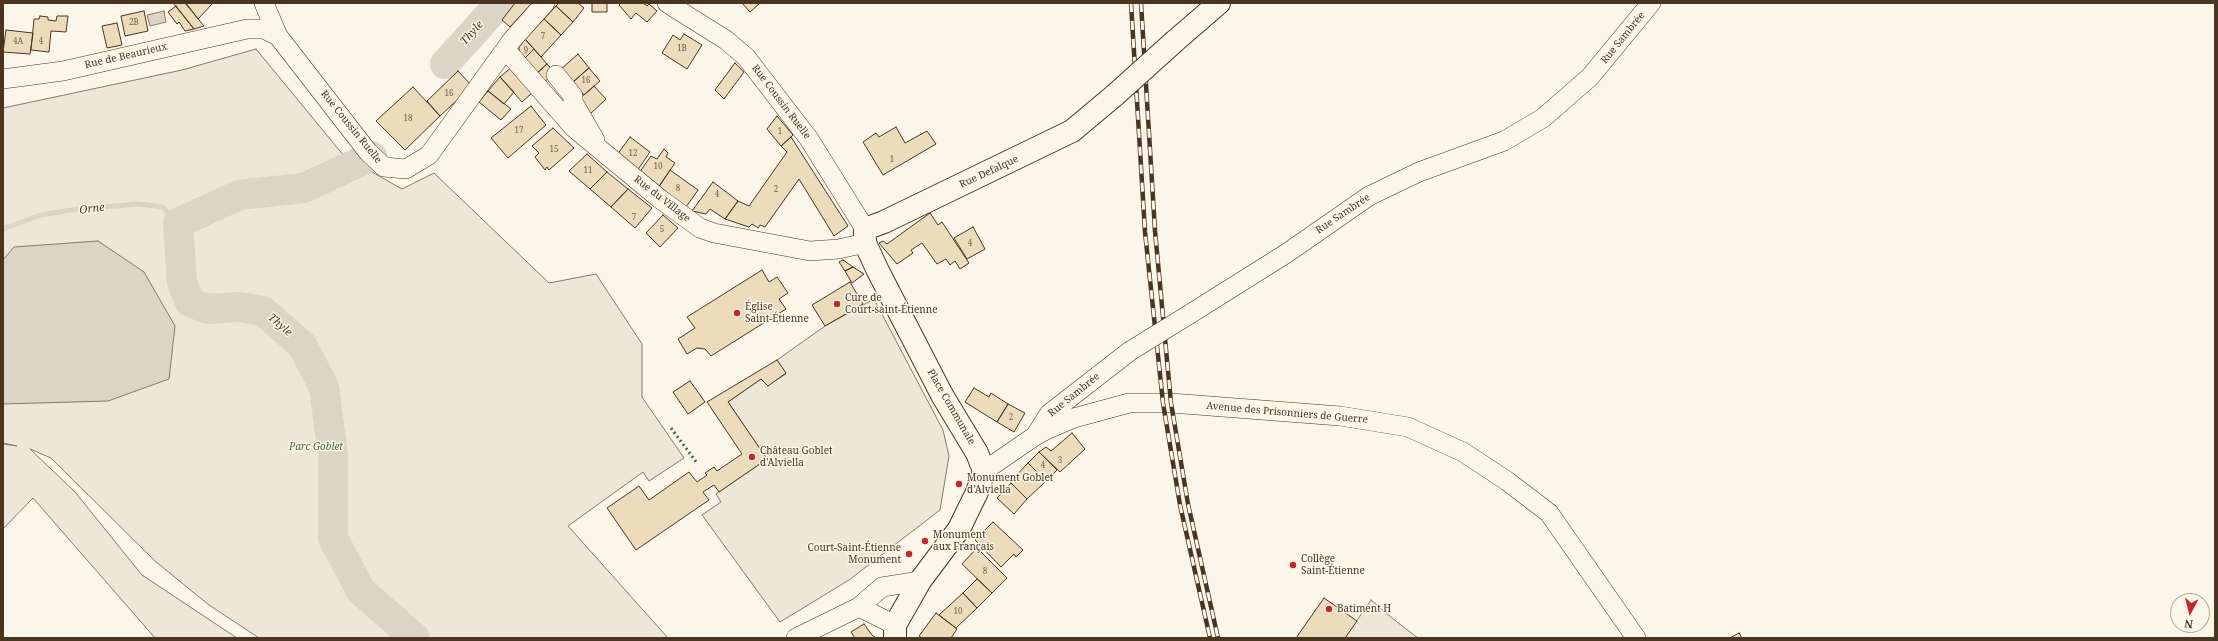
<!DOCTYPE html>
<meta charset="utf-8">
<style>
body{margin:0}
#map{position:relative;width:2218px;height:641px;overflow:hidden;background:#fbf6e9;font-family:"Noto Serif",serif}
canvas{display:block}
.frame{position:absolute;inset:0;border:4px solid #4a3520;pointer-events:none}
.north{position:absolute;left:2170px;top:593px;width:40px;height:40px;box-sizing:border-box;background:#fbf6e9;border:1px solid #b4a999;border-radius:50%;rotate:187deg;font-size:11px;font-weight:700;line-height:16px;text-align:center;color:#4a3520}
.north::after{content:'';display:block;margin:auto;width:14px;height:18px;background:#c62828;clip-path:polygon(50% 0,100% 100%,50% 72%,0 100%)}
</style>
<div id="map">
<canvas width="2218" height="641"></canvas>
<div class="frame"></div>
<div class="north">N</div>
</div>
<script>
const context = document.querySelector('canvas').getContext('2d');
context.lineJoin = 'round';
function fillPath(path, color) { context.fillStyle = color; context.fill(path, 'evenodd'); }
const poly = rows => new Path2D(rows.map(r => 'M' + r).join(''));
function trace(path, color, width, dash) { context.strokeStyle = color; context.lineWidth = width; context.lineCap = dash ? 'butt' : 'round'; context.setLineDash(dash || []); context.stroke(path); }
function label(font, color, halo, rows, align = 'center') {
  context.font = font + ' "Noto Serif",serif'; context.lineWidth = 3; context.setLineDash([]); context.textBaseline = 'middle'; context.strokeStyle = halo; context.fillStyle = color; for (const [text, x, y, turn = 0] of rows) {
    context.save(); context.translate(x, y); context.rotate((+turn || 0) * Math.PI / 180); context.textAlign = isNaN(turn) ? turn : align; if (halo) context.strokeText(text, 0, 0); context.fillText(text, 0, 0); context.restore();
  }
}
const green = poly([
 [256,49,344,156,402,189,434,173,549,283,596,274,642,344,642,397,684,458,649,481,643,472,568,526,668,638,259,638,209,605,155,561,51,458,30,449,75,492,142,575,237,638,155,638,33,498,3,529,3,444,17,446,3,443,3,108,182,70,256,49],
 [874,299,943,430,949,456,940,510,849,580,780,622,702,515,721,502,716,494,767,459,728,402,761,379,768,385,786,374,777,360,825,326,874,299],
 [1371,600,1397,622,1418,638,1345,638,1371,600]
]);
fillPath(green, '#ede6d9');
trace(green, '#887966', 1);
const water = poly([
 [164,11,166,22,150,26,147,15,164,11],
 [98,241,144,272,175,326,169,379,108,401,3,404,3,260,14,247,98,241]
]);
fillPath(water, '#dcd4c6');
trace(water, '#887966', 1);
trace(poly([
 [3,229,41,215,78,209,139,204,162,207,178,223]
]), '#dcd4c6', 5);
trace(poly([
 [445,64,500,3],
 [372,156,304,188,239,195,178,223,182,283,190,302,207,309,240,307,263,311,302,345,324,387,333,456,333,538,361,591,415,638]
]), '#dcd4c6', 30);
const building = poly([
 [173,3,185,3,204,26,194,29,173,3],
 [186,3,213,3,198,19,186,3],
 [515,3,532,3,510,27,502,20,515,3],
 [559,3,578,3,584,8,573,22,556,6,559,3],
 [592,3,607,3,607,12,592,12,592,3],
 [621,3,643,3,647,6,649,4,657,11,647,22,636,13,631,19,619,5,621,3],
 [742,3,760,3,750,12,742,3],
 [176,6,194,29,185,31,179,22,177,24,168,12,176,6],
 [556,6,573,22,561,35,544,19,556,6],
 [144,11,148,31,125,36,121,16,144,11],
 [40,16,48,17,48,20,56,21,57,16,68,16,66,32,51,31,49,52,31,50,34,19,39,19,40,16],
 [544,19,561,35,541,57,525,39,544,19],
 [117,23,122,45,107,48,102,26,117,23],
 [6,30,33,33,30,54,3,52,6,30],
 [684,34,702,45,687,69,662,53,673,35,680,40,684,34],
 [525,39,534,49,524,59,519,53,519,47,525,39],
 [534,49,547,64,536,74,524,59,534,49],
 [578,54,589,68,573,82,561,69,578,54],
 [735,63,744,72,724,99,715,90,735,63],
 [547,64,555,73,543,83,536,74,547,64],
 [513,66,533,92,522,102,500,77,513,66],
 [589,68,600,81,584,95,573,82,589,68],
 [458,71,472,86,440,116,427,101,458,71],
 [500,77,514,92,504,104,488,91,500,77],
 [594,86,606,99,588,116,578,100,594,86],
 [413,87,440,116,405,150,376,121,413,87],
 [488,91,511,109,501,120,479,102,488,91],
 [531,106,546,125,508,158,491,138,531,106],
 [777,116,793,135,781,146,767,129,777,116],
 [896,127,905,143,927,131,936,144,883,175,863,142,876,133,879,137,896,127],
 [553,128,574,148,549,170,547,167,545,170,535,157,539,153,532,146,553,128],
 [630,137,650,152,637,171,617,155,630,137],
 [791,137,848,226,834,236,799,179,765,227,760,225,758,228,752,224,749,227,725,219,738,201,749,206,787,152,781,146,791,137],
 [664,149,668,153,666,157,675,163,658,188,639,173,651,156,657,159,664,149],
 [587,154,607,172,590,189,569,171,587,154],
 [670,170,698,190,686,207,658,188,670,170],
 [607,172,628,189,611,207,590,189,607,172],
 [713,182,738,201,725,219,710,209,706,214,692,211,713,182],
 [628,189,652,208,635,228,611,207,628,189],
 [930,213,938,225,942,222,969,263,960,269,955,261,950,265,946,259,937,264,922,243,911,250,913,253,897,264,879,243,883,241,887,244,930,213],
 [663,215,678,228,660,247,646,233,663,215],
 [973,227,985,249,967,259,954,238,973,227],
 [843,260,853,267,845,271,839,262,843,260],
 [853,267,864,274,852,283,845,271,853,267],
 [762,270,769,282,777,277,788,293,779,299,786,309,711,356,705,349,697,348,687,354,678,339,695,328,687,317,762,270],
 [850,282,863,304,825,326,812,305,850,282],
 [777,360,786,373,768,386,761,379,728,402,767,459,719,492,714,485,703,492,709,500,636,550,607,508,639,486,649,500,689,472,697,482,707,475,705,473,714,467,717,471,742,454,707,402,777,360],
 [690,381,705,402,688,414,673,392,690,381],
 [974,388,989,397,991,393,1008,404,997,422,965,402,974,388],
 [1008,404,1025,413,1014,432,997,422,1008,404],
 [1072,433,1085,449,1060,472,1039,452,1046,447,1051,451,1072,433],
 [1039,452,1057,470,1046,481,1028,463,1039,452],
 [1028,463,1046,481,1027,499,1010,482,1028,463],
 [1011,483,1027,499,1014,514,997,498,1011,483],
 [993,522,1023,550,1016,557,1014,554,1001,567,975,540,993,522],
 [977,548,1007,578,992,593,962,564,977,548],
 [977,579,992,593,977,608,963,593,977,579],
 [963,593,977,608,956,628,939,615,963,593],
 [1324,598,1357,621,1345,638,1296,638,1324,598],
 [936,613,957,629,951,638,922,638,919,636,936,613],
 [864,624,872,635,876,638,855,638,851,632,864,624],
 [1739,633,1742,638,1730,638,1739,633]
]);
fillPath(building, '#ecdcbc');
trace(building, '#4a3520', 1);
const minor = poly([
 [264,3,278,36],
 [667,3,726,40,746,57,809,139,865,229],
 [506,50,574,128,660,199,700,228,714,233,810,251,839,249,865,243],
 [556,75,573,96,573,102,595,140],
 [3,79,63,71,247,29,264,29,278,36,368,152,384,167,406,169,429,155,512,40,545,3],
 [1190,314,1287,253,1369,196,1419,172,1504,141,1543,118,1590,77,1651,3],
 [1035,436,1049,414,1130,351],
 [984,471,1035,436,1048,429,1074,418,1129,403,1171,403,1340,416,1408,427,1463,452,1507,481,1549,513,1636,638],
 [859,607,895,625],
 [796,638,859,607,882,587,920,581]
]);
const major = poly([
 [1175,41,1219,3],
 [895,638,895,625,920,581,959,529,977,492,984,471,977,453,942,395,878,271,865,243,865,229,884,222,1072,131,1115,95]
]);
trace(minor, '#4a3520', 20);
trace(major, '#4a3520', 24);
trace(minor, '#fbf6e9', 19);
trace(major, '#fbf6e9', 22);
const rail = poly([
 [1131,3,1145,232,1163,403,1180,505,1210,638],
 [1141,3,1155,231,1171,403,1188,504,1218,638]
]);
trace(rail, '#4a3520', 4.5);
trace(rail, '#fbf6e9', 3, [9]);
const minorBridge = poly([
 [1130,351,1190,314]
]);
const majorBridge = poly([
 [1115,95,1175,41]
]);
trace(minorBridge, '#4a3520', 20, []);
trace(majorBridge, '#4a3520', 24, []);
trace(minorBridge, '#fbf6e9', 19);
trace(majorBridge, '#fbf6e9', 22);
trace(poly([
 [671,428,697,463]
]), '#436837', 3, [2, 3]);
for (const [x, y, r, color] of [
 [837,304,4,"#c62828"],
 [737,313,4,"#c62828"],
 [752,457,4,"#c62828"],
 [959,484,4,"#c62828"],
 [925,541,4,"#c62828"],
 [909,554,4,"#c62828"],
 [1293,565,4,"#c62828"],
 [1329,609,4,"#c62828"]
]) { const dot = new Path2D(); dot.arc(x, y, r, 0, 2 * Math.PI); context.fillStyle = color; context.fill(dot); trace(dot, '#fbf6e9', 1.5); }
label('8px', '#725f47', null, [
 ["2B",134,23],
 ["7",543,37],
 ["4A",18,42],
 ["4",41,42],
 ["1B",682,49],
 ["9",526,51],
 ["16",586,81],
 ["16",449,94],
 ["18",408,119],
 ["17",519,131],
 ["1",780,132],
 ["15",554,150],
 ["12",633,154],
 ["1",892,160],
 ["10",658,167],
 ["11",588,171],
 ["8",678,189],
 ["2",776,190],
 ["4",717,195],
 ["7",634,218],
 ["5",662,230],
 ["4",970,244],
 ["2",1011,418],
 ["3",1060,461],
 ["4",1043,466],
 ["8",985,572],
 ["10",958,612]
]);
label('10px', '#4a3520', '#fbf6e9', [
 ["Rue Sambrée",1623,38,-51],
 ["Rue de Beaurieux",126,56,-13],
 ["Rue Coussin Ruelle",781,102,53],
 ["Rue Coussin Ruelle",351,127,51],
 ["Rue Defalque",989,172,-25],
 ["Rue du Village",662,199,38],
 ["Rue Sambrée",1343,214,-34],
 ["Rue Sambrée",1074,395,-39],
 ["Place Communale",951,407,60],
 ["Avenue des Prisonniers de Guerre",1287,413,5]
]);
label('10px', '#4a3520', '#fbf6e9', [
 ["Cure de",845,298],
 ["Court-saint-Étienne",845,310],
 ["Église",745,307],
 ["Saint-Étienne",745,319],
 ["Château Goblet",760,451],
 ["d'Alviella",760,463],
 ["Monument Goblet",967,478],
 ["d’Alviella",967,490],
 ["Monument",933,535],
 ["aux Français",933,547],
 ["Court-Saint-Étienne",901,548,"right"],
 ["Monument",901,560,"right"],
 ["Collège",1301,559],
 ["Saint-Étienne",1301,571],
 ["Batiment H",1337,609]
], 'left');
label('italic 10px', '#436837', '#fbf6e9', [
 ["Parc Goblet",316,447]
]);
label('italic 11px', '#4a3520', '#fbf6e9', [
 ["Thyle",472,33,-48],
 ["Orne",92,209,-7],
 ["Thyle",280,325,41]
]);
</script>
